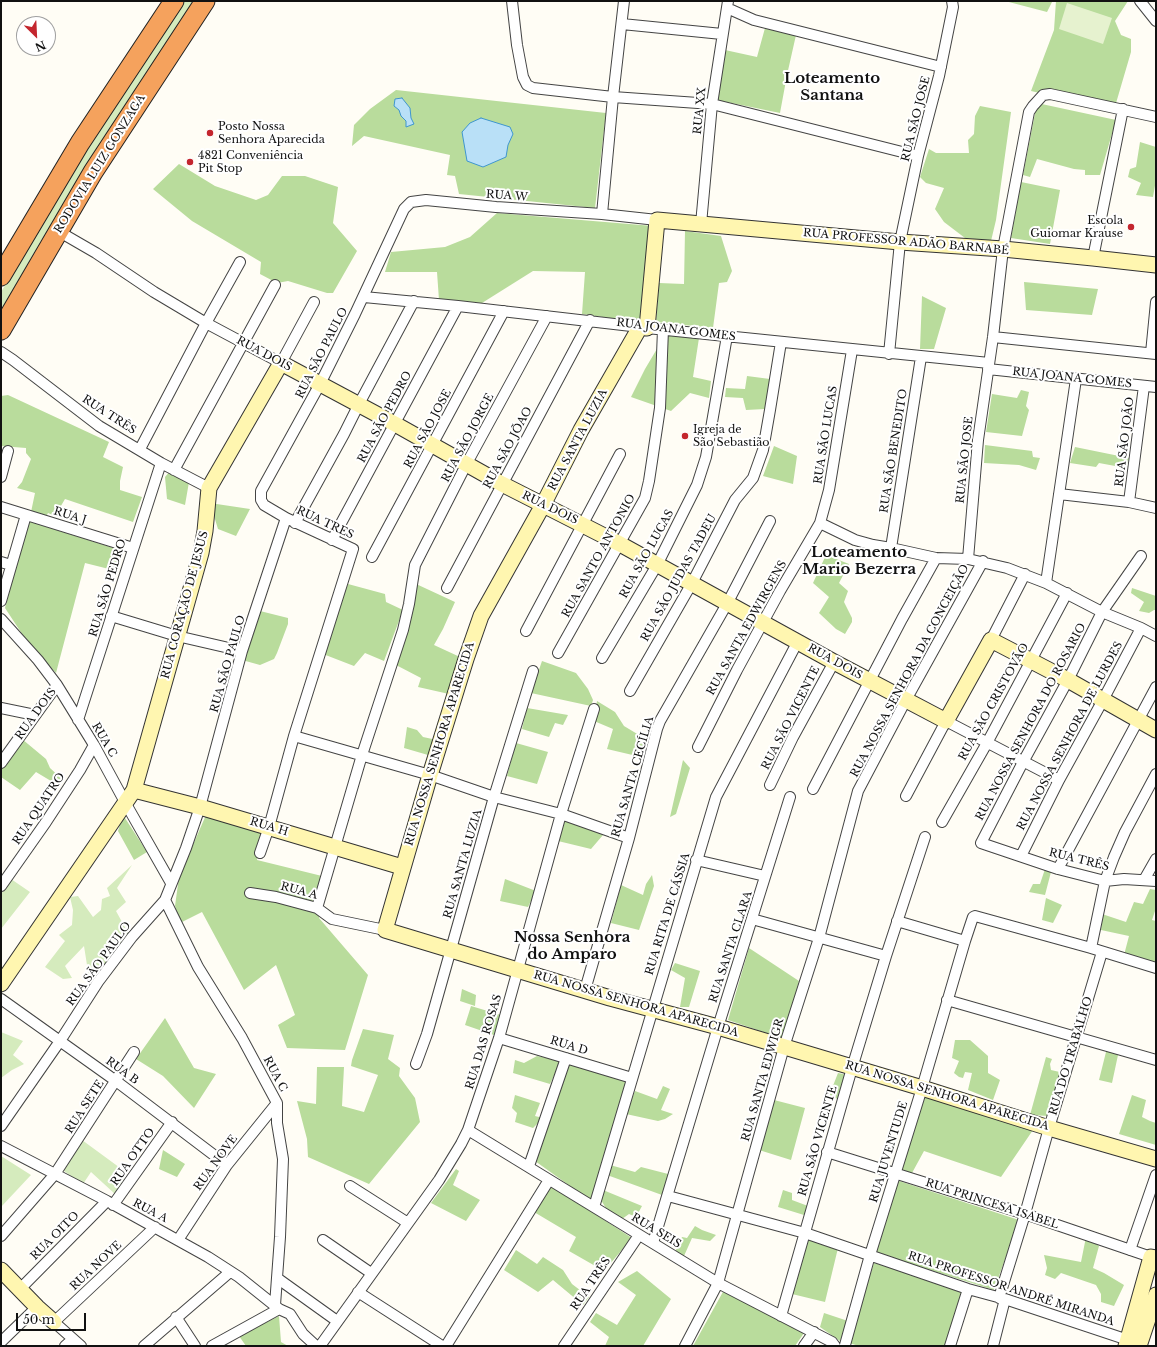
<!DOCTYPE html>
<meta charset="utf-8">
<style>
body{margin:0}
#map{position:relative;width:1157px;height:1347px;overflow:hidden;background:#fffdf5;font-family:"Libre Baskerville",serif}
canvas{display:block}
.frame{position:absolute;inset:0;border:2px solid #111;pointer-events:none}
.north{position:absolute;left:16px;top:16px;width:40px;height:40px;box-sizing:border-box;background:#fff;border:1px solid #a0a0a0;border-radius:50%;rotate:156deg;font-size:11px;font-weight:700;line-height:16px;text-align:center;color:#111}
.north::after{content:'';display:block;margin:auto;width:14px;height:18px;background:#c4262e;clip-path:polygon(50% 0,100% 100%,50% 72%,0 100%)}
.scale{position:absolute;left:16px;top:1313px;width:70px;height:18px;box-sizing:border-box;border:2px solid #111;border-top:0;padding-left:5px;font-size:12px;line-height:14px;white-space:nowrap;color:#111;-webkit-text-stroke:3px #fff;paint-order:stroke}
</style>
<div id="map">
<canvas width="1157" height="1347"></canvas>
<div class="frame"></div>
<div class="north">N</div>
<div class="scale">50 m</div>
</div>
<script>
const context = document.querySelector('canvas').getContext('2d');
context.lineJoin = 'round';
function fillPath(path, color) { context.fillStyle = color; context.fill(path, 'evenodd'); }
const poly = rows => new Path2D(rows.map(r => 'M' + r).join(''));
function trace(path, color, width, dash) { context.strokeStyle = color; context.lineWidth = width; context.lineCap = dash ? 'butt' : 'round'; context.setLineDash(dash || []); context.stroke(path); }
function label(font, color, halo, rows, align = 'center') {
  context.font = font + ' "Libre Baskerville",serif'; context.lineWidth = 4; context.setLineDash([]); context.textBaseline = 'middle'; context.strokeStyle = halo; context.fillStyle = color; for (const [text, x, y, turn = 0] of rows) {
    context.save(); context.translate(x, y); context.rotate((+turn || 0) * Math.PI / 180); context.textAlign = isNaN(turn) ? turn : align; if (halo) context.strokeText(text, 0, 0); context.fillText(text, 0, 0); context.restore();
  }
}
fillPath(poly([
 [184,1,196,1,40,242,1,311,1,292,125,86],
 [132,865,117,888,126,902,116,911,128,933,89,993,90,984,84,946,65,966,72,978,63,979,45,967,65,941,59,935,72,925,73,910,70,897,78,896,93,917,101,910,102,899,110,896,107,888],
 [11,879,30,892,1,929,1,894],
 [1,1032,23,1041,13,1055,24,1064,12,1070,1,1078],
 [82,1140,127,1173,115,1194,91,1172,83,1184,61,1169],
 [1,1156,31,1175,1,1207]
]), '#d5ebbd');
fillPath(poly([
 [1005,1,1051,1,1052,2,1047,12],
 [1056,1,1128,1,1115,21,1121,35,1131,39,1131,52,1114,110,1031,91,1054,30],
 [765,28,796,35,787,75,780,113,717,100,725,50,757,57],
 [396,90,606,113,595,208,459,194,455,176,447,175,450,155,364,136,352,146,354,125,370,109],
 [1037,103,1116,120,1100,175,1085,175,1085,170,1074,169,1037,159,1030,177,1023,175],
 [980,106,1011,112,996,220,991,241,965,238,944,222,935,209,944,188,926,183,920,177,929,149,936,153,969,153,968,140,974,134,975,116],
 [1140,142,1156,147,1156,180,1153,197,1136,195,1141,183,1128,177,1130,169,1136,167],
 [179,164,215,186,256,200,268,195,282,176,305,176,338,187,333,223,357,251,333,293,327,293,288,281,277,283,260,274,261,262,192,221,153,189],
 [1021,182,1060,190,1050,244,1011,238],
 [497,213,653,226,643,323,582,314,585,272,533,271,482,303,439,300,437,272,385,272,391,252,445,247,470,237],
 [685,231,721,236,732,271,727,282,719,283,713,328,656,322,659,283,684,284],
 [1024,282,1098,289,1092,315,1026,310],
 [922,296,946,308,934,349,920,349],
 [667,332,699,338,693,377,711,381,709,398,690,393,671,411,631,397,645,369],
 [747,376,770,379,765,409,746,410,743,398,725,397,726,388,745,389],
 [1021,390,1029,392,1026,406,1029,410,1022,436,986,432,992,394,1017,398],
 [8,395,109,442,103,457,123,467,120,481,120,490,142,497,133,522,65,499,55,516,48,513,46,517,31,512,35,493,17,488,22,482,31,459,26,453,26,448,1,446,1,396],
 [985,445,1032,451,1033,457,1040,458,1036,470,1019,465,984,463],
 [774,446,797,456,793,484,763,476],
 [1075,447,1129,458,1126,468,1099,463,1096,467,1070,463],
 [171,470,189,482,185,505,167,499,165,477],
 [210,503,250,509,236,536,218,529],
 [28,521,123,551,117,571,85,563,56,673,28,643,5,608],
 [826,555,849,564,839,583,848,591,844,602,852,618,852,622,845,634,836,629,819,613,829,597,813,583],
 [414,583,455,602,443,629,434,645,460,657,449,694,418,687,421,678,396,665],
 [348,584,385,594,386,602,403,610,384,661,365,653,354,666,323,654],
 [1132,588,1156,596,1156,610,1154,610,1149,613,1139,611,1144,602,1131,593],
 [260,611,288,618,288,624,277,653,274,659,260,665,242,660],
 [542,661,576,673,588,689,593,700,591,706,531,693],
 [597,701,615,712,624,726,649,741,641,757,607,749,613,729,594,721],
 [527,708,568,715,563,725,555,723,549,737,522,729],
 [407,727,417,730,423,737,437,740,428,755,404,748],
 [22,739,46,759,50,768,62,779,56,784,36,772,20,790,1,777,1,767],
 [516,743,548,752,537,784,507,776],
 [683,760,690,768,676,814,670,817],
 [123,815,147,852,134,860,118,831],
 [206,815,262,832,257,860,322,876,319,918,368,975,345,1050,287,1048,278,1025,295,1015,276,965,244,990,202,912,180,923,175,906,179,877],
 [564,817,624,838,603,835,591,849,558,841],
 [1045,869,1051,872,1045,895,1029,892,1033,884,1040,884],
 [652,875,654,886,639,930,611,923,621,885,643,895,646,884],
 [505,879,536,891,528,907,500,901],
 [1150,889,1156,890,1156,908,1152,920,1156,921,1156,962,1145,961,1124,955,1129,936,1101,930,1102,914,1126,922,1134,902,1143,904],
 [1046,898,1062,905,1053,923,1042,920],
 [749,948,799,981,784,1039,728,1020],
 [675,963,700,971,689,1007,680,1007,685,978,671,970],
 [462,989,476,995,475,1006,460,1001],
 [471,1006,501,1015,494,1035,465,1025],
 [165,1018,194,1068,216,1074,194,1108,163,1076,136,1059],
 [363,1029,394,1035,388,1059,400,1068,399,1076,415,1098,420,1122,369,1184,308,1157,307,1139,297,1101,316,1104,317,1067,344,1067,342,1106,364,1112,378,1075,351,1066,352,1060],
 [955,1040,970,1040,988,1056,988,1073,1000,1080,993,1100,968,1090,972,1073,965,1072,963,1078,959,1077,954,1073,959,1061,952,1058],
 [1107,1048,1118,1055,1112,1083,1099,1080],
 [537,1056,561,1061,550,1084,513,1073,515,1060,524,1063],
 [1046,1057,1052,1059,1050,1064,1051,1070,1064,1073,1049,1116,1030,1115],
 [570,1063,628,1081,591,1201,535,1161],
 [838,1073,848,1075,838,1099,829,1096],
 [663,1086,670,1089,661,1110,673,1114,665,1119,658,1121,626,1114,635,1091,657,1099],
 [924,1094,1035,1127,1001,1177,924,1151,912,1173,901,1170],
 [515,1095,540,1103,535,1116,543,1118,533,1128,515,1122,517,1113,512,1108],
 [1132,1095,1146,1100,1142,1117,1150,1121,1156,1123,1156,1145,1119,1134],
 [774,1100,805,1108,791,1160,759,1150],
 [163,1150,185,1164,177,1177,159,1169],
 [610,1165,635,1172,641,1167,672,1175,662,1195,607,1175],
 [456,1169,459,1171,453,1185,480,1200,466,1221,431,1203],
 [896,1180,1019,1220,994,1290,876,1253],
 [550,1185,632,1238,604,1271,569,1251,576,1237,534,1212],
 [603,1190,642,1206,636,1217,629,1214,622,1219,607,1210,601,1200],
 [783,1190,792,1193,792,1200,808,1206,804,1215,778,1207],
 [695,1226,702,1230,716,1235,710,1241,692,1238,684,1256,675,1252,682,1237,687,1238],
 [1086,1237,1099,1246,1093,1268,1104,1273,1124,1285,1114,1306,1101,1302,1101,1294,1096,1285,1061,1273,1055,1279,1045,1275,1047,1268,1044,1255,1081,1262],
 [808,1240,838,1248,825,1302,792,1294],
 [516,1250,537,1264,543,1257,563,1270,572,1284,589,1297,583,1305,553,1280,538,1292,504,1270],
 [874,1263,966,1290,946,1346,859,1346,849,1343],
 [637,1271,671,1299,643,1346,605,1346,609,1337,590,1322,596,1313,617,1325,636,1295,618,1282],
 [724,1290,804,1333,795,1346,693,1346],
 [824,1313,848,1321,840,1341,820,1327],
 [279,1316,281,1342,288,1346,246,1346,239,1336]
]), '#b9dc9c');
fillPath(poly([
 [1067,3,1112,18,1103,44,1059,29]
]), '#e6f2cf');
const water = poly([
 [402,98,410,108,411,118,414,124,406,127,406,121,401,116,399,110,394,106,395,99,402,98],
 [481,118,510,127,513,134,508,145,506,157,483,167,467,161,462,132,470,123,481,118]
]);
fillPath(water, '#b9e0f7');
trace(water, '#3f96cf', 1);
const street = poly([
 [512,1,517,45,523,77,527,85,533,88,613,97,712,104,918,156],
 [1140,1,1156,21],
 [727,8,754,20,941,67],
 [622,24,722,34],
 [602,214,613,97,624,1],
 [701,224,712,104,728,1],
 [58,231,96,253,154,292,206,323,281,363,314,302],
 [1093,258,1123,109],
 [364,297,458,306,640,327],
 [647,328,989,363],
 [993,337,1156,354],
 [1,352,13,360,99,426,161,463,209,488],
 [1151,353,1156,302],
 [889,354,900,242,918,156,939,76,953,7,952,1],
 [988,369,1156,387],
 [140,449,206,323,240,262],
 [174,470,275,285],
 [1,477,8,451],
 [1059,494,1129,502,1156,508],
 [1129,502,1144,386],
 [1,507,133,548],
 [295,523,344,434,359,404,414,301],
 [820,523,855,540,873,545,891,548,936,558,968,559,1007,568,1046,583,1102,612,1141,628,1156,636],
 [332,540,458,306],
 [891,548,921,357],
 [1141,556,1102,612,1068,680,1023,762,981,843,1058,869,1105,881,1124,879,1156,881],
 [372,557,504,311],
 [968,559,978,440,993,337,1003,249,1029,112,1033,106,1043,95,1050,94,1156,117],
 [1,562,11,565],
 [1046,583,1076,379],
 [447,588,590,320],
 [1,601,26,515],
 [111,616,177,636,242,651],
 [1,619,38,660,57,685,94,745,126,804,171,883],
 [526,631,620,454],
 [991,640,1025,574],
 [558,653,645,498,649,481,660,408,663,329],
 [602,658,657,565,697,485,706,457,727,336],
 [630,691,692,583,735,500,753,478,763,450,770,410,781,342],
 [1,708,35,715],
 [78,720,161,463],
 [294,736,430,775,494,797,561,814,629,838],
 [698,747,737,670,780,591,820,523,829,490,852,350],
 [1,763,57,685],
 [770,785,793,737,834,662],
 [813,789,902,619,936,558],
 [906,796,946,721,1059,780],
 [942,822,987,743,1067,593],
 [260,853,269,827,294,736,353,549,286,518,264,505,261,500,261,491,320,384,355,314,404,209,411,202,426,200,496,207,602,214,657,220],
 [1021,856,1059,780,1103,700,1141,628],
 [696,860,765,876],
 [1058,869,1156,687],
 [1144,880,1156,859],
 [1,886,46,822,80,770,94,745],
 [250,893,276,897,317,908,332,919,385,930],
 [165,900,198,967,242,1038,277,1103,277,1123,283,1159,280,1237,275,1305],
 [317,908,362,755,403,630,409,604,415,565,467,463,547,316],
 [752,919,886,956],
 [965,941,973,917,975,916,1091,948,1156,968],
 [1091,948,1105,881,1114,857,1125,832,1156,774],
 [585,990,629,838,657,729,660,721,728,602,770,521],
 [1,999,116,1081,227,1165],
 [947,1000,1156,1060],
 [499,1038,632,1078],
 [416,1064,427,1034,494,797,533,671],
 [1,1126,60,1041,98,982,132,937,165,900,186,848,200,807,242,651,286,518],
 [468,1130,718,1283,832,1342,835,1346],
 [1,1146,107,1201,208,1257,239,1277,279,1309,290,1314,303,1334,316,1346],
 [827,1152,1025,1214,1151,1257],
 [529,1166,566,1058],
 [350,1186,408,1223],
 [668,1196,805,1233,968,1289,1005,1299,1134,1342],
 [113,1205,172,1122],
 [594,1207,716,797,798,641],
 [1,1236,55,1174,134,1052],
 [178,1240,227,1165,277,1103],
 [323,1240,371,1273],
 [653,1243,718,1027,790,797],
 [1130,1250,1156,1175],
 [277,1278,337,1321],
 [20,1289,107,1201],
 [358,1292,442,1346],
 [999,1298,1025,1214,1049,1128,1102,952],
 [781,1316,852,1068,886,956,925,837],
 [176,1317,195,1346],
 [1,1342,37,1307],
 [845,1345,870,1255,922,1088,965,941,897,921],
 [65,1346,73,1339],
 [81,1346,54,1322,155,1227],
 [144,1346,230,1272],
 [212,1346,279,1309],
 [320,1346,439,1180,461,1144,468,1130,499,1038,561,814,594,709],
 [446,1346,549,1180],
 [564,1346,639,1235],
 [685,1346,718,1283,784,1047,819,938,858,791,906,700,983,561],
 [804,1346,814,1332],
 [950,1346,968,1289],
 [993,1346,1005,1299]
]);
const secondary = poly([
 [1156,265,1093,258,1003,249,900,242,657,220,647,328,640,327,581,430,543,505,481,616,466,659,430,775,385,930,610,998,718,1027,922,1088,1049,1128,1156,1159],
 [134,790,200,807,402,867],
 [1,984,134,790,201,553,205,531,209,488,281,363,395,424,502,484,620,544,834,662,946,721,991,640,1068,680,1156,730],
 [1,1270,37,1307,54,1322],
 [1126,1346,1151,1257,1156,1258],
 [1139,1346,1156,1295]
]);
const highway = poly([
 [1,276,80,143,174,1],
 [1,330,93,172,205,1]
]);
trace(street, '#444', 12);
trace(secondary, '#333', 17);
trace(highway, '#222', 21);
trace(street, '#fff', 10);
trace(secondary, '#fff6b0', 15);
trace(highway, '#f5a25d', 19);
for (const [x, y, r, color] of [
 [210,133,4,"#c4262e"],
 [190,162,4,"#c4262e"],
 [1131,227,4,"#c4262e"],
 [685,436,4,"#c4262e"]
]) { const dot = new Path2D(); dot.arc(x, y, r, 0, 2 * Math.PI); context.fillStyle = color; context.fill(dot); trace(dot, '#fff', 1.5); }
label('11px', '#111', '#fff', [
 ["RUA XX",700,111,-84],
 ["RUA SÃO JOSE",916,119,-76],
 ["RODOVIA LUIZ GONZAGA",100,164,-58],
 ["RUA W",507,196,4],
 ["RUA PROFESSOR ADÃO BARNABÉ",906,242,5],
 ["RUA JOANA GOMES",676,330,7],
 ["RUA SÃO PAULO",322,353,-63],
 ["RUA DOIS",264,354,28],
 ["RUA JOANA GOMES",1072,378,6],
 ["RUA TRÊS",109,415,33],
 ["RUA SÃO PEDRO",385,417,-62],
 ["RUA SÃO JOSE",428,429,-62],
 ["RUA SÃO LUCAS",826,435,-81],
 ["RUA SÃO JORGE",468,438,-62],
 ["RUA SANTA LUZIA",578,440,-62],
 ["RUA SÃO JOÃO",1125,442,-83],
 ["RUA SÃO JÕAO",508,448,-62],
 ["RUA SÃO BENEDITO",894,451,-81],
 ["RUA SÃO JOSE",965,460,-84],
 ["RUA DOIS",550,508,26],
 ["RUA J",70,516,17],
 ["RUA TRES",325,523,25],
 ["RUA SÃO LUCAS",647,554,-61],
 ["RUA SANTO ANTONIO",599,556,-61],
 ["RUA SÃO JUDAS TADEU",679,578,-61],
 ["RUA SÃO PEDRO",108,588,-73],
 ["RUA CORAÇÃO DE JESUS",185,605,-75],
 ["RUA SANTA EDWIRGENS",747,628,-61],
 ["RUA DOIS",835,662,29],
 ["RUA SÃO PAULO",228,664,-74],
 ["RUA NOSSA SENHORA DA CONCEIÇÃO",910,671,-62],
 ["RUA SÃO CRISTOVÃO",994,702,-61],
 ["RUA DOIS",36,714,-54],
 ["RUA SÃO VICENTE",791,718,-63],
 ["RUA NOSSA SENHORA DO ROSARIO",1031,722,-62],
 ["RUA NOSSA SENHORA DE LURDES",1070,736,-62],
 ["RUA C",104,740,60],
 ["RUA NOSSA SENHORA APARECIDA",440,744,-73],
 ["RUA SANTA CECÍLIA",633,777,-74],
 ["RUA QUATRO",39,809,-56],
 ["RUA H",269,827,17],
 ["RUA TRÊS",1079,860,14],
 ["RUA SANTA LUZIA",463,864,-74],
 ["RUA A",299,891,15],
 ["RUA RITA DE CÁSSIA",668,914,-73],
 ["RUA SANTA CLARA",731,947,-72],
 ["RUA SÃO PAULO",99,964,-54],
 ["RUA NOSSA SENHORA APARECIDA",636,1004,16],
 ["RUA DAS ROSAS",484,1042,-73],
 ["RUA D",569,1046,17],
 ["RUA DO TRABALHO",1071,1056,-73],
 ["RUA B",122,1071,36],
 ["RUA C",275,1074,62],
 ["RUA SANTA EDWIGR",763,1080,-74],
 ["RUA NOSSA SENHORA APARECIDA",947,1096,17],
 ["RUA SETE",85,1107,-57],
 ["RUA SÃO VICENTE",818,1141,-74],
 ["RUA JUVENTUDE",889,1152,-73],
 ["RUA OTTO",133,1157,-55],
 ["RUA NOVE",216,1163,-54],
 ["RUA PRINCESA ISABEL",992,1204,18],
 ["RUA A",150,1211,28],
 ["RUA SEIS",656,1231,31],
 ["RUA OITO",55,1236,-45],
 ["RUA NOVE",96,1266,-43],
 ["RUA TRÊS",591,1284,-56],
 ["RUA PROFESSOR ANDRÉ MIRANDA",1011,1289,18]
]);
label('11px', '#111', '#fff', [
 ["Posto Nossa",218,127],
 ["Senhora Aparecida",218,140],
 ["4821 Conveniência",198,156],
 ["Pit Stop",198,169],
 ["Escola",1123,221,"right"],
 ["Guiomar Krause",1123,234,"right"],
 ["Igreja de",693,430],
 ["São Sebastião",693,443]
], 'left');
label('bold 15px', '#111', '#fff', [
 ["Loteamento",832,79],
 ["Santana",832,96],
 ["Loteamento",859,553],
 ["Mario Bezerra",859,570],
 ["Nossa Senhora",572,938],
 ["do Amparo",572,955]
]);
</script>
